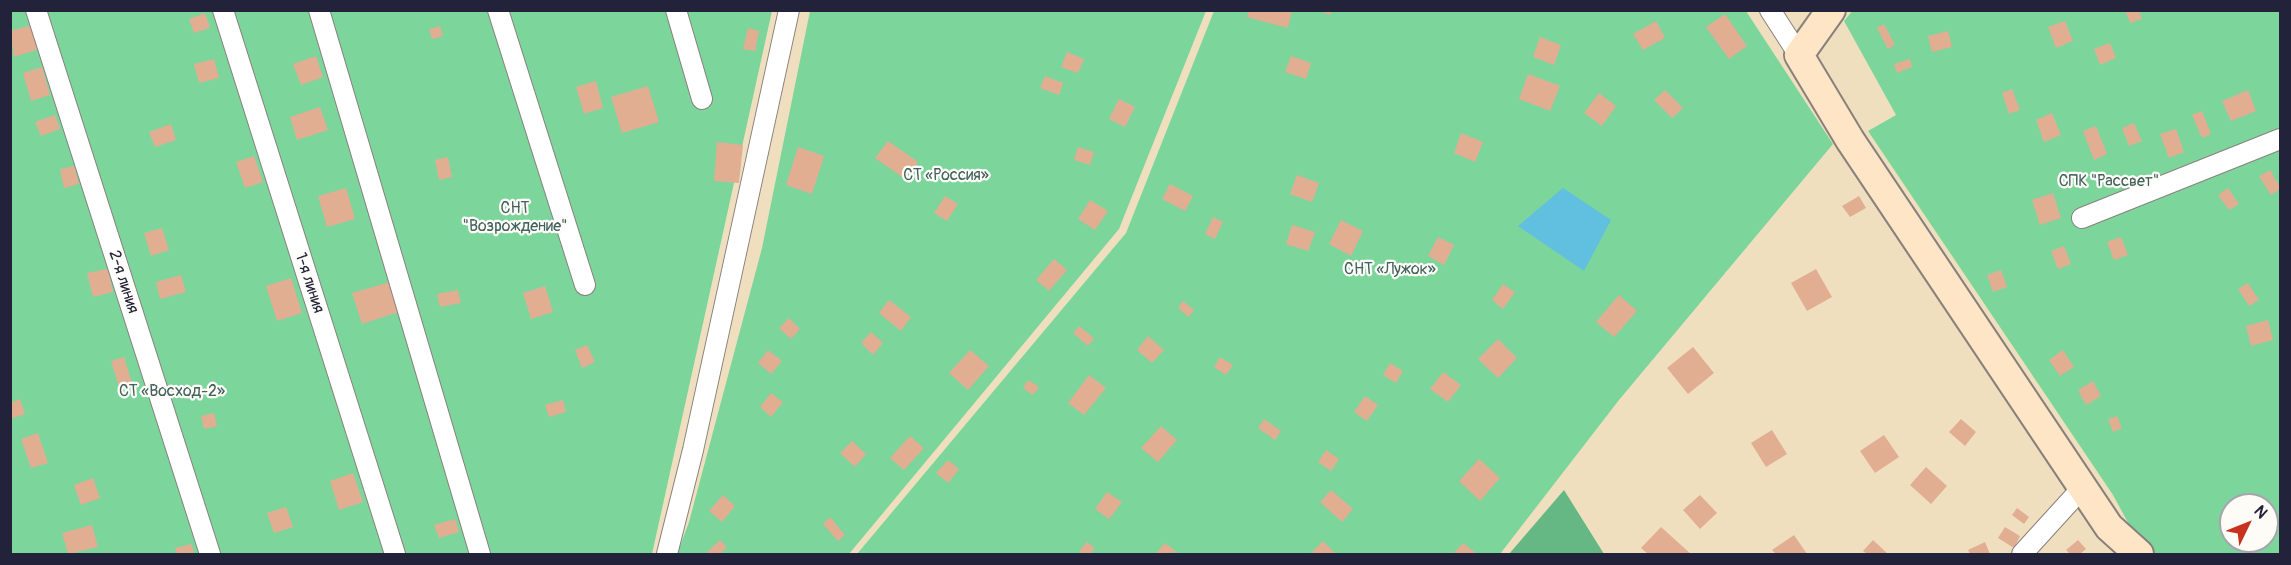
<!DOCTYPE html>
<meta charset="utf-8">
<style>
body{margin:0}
#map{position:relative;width:2291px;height:565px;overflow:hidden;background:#f0dfbf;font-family:Pangolin,sans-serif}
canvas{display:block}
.frame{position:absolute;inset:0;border:12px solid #22223b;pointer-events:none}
.north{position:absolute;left:2219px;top:493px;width:60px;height:60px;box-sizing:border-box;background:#fdfcf7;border:2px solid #a5a5ac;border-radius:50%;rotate:47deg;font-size:16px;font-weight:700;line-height:24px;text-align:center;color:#22223b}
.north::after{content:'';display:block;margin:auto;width:21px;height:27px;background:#c8321e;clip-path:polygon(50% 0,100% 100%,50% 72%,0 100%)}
</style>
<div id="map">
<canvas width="2291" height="565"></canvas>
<div class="frame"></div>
<div class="north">N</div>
</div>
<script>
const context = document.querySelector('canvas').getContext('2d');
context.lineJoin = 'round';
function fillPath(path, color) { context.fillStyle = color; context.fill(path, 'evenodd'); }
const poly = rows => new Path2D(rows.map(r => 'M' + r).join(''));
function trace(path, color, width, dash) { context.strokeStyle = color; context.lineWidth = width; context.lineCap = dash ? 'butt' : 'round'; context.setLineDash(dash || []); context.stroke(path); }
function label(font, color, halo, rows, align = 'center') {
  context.font = font + ' Pangolin,sans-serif'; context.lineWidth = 4.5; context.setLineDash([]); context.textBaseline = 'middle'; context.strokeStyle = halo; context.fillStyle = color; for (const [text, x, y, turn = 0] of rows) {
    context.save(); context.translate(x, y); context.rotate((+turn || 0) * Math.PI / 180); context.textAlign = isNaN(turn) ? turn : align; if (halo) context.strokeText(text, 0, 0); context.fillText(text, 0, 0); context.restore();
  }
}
fillPath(poly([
 [1853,10,2280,11,2280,554,2155,554,2139,543,2113,495,1868,131,1896,115,1844,21],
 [2231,505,2267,505,2267,541,2231,541],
 [10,11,219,11,394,554,11,554],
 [231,11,772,11,652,554,405,554],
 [810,11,1206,11,1119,229,849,554,677,554,689,522,762,248],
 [1214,11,1746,11,1833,144,1619,400,1500,554,857,554,1126,233]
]), '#7cd69c');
fillPath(poly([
 [1564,490,1604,554,1509,554]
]), '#65b784');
fillPath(poly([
 [1563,188,1611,220,1584,271,1518,226]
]), '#61bfdf');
fillPath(poly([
 [1249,10,1292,10,1288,28,1247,17],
 [1317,10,1332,10,1330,15],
 [2125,10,2139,10,2142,19,2130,23],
 [205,13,210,28,194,33,189,19],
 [1725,14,1747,46,1729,59,1706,27],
 [1656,21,1665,38,1643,50,1633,34],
 [2065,21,2073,41,2056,48,2048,27],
 [1884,24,1895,45,1888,49,1877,28],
 [32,25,39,49,14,57,10,31],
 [440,26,443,36,432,39,429,29],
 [748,28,759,31,755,51,743,49],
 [1948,31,1952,47,1932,52,1928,36],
 [1540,37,1561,45,1554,65,1533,57],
 [2110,43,2116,58,2100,65,2094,49],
 [1067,52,1084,59,1078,73,1061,67],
 [316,56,323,77,301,85,293,64],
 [1291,56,1311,63,1306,79,1285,72],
 [214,59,219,78,199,83,194,64],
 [1910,59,1912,67,1897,73,1894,64],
 [42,67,50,95,31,101,23,73],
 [1528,74,1560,86,1550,111,1519,99],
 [1045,76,1063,83,1059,95,1040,88],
 [596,81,603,108,584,114,576,87],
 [648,86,659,122,622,133,611,97],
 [2012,89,2020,110,2009,114,2002,93],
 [1665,90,1683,108,1672,118,1654,100],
 [2248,90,2256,111,2231,121,2222,101],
 [1599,93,1616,106,1602,126,1584,113],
 [1119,99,1135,107,1125,127,1109,119],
 [320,107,328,130,297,140,290,117],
 [2202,111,2211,134,2202,138,2192,115],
 [2052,113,2061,135,2044,142,2036,120],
 [55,115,60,129,41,136,35,122],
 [2134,123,2142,141,2129,146,2122,128],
 [171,124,176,140,155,147,149,132],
 [2096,126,2107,154,2094,160,2083,131],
 [2176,129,2184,152,2169,158,2160,134],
 [1461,133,1483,142,1475,162,1454,153],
 [888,141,918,162,905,179,875,158],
 [717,142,743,145,739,183,714,181],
 [798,147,824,156,812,194,786,185],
 [1078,147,1094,152,1090,165,1074,160],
 [254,156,263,182,245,188,236,162],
 [448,157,452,177,439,180,435,160],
 [74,166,79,184,64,188,60,169],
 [2270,170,2280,187,2280,189,2271,195,2259,176],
 [1297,175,1319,183,1312,202,1290,194],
 [1170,184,1193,196,1185,211,1162,199],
 [346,188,355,219,327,227,318,196],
 [2228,188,2239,204,2229,210,2218,195],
 [2053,193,2061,218,2040,225,2032,200],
 [945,196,958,204,947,221,934,213],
 [1859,196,1866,208,1850,217,1842,206],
 [1090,200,1108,211,1095,230,1078,219],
 [1213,217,1223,222,1215,239,1205,234],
 [1341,220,1363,231,1351,256,1329,244],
 [1292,225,1315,232,1308,251,1286,244],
 [162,228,169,250,151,256,144,233],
 [1438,237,1454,245,1444,265,1428,256],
 [2121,237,2128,255,2114,260,2107,242],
 [2064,246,2071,264,2058,269,2051,251],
 [1054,259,1067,270,1049,291,1036,280],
 [108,269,113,292,93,297,87,273],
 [1816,269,1832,297,1807,311,1791,283],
 [2001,270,2007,287,1993,292,1987,275],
 [181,275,186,292,160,299,156,282],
 [291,278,302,313,277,321,266,286],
 [390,282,399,312,362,324,352,293],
 [2248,283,2259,300,2249,306,2238,289],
 [1503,284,1515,292,1503,309,1492,300],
 [545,286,553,312,531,319,523,293],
 [458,290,461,303,440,307,437,294],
 [1619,295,1637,311,1614,337,1596,322],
 [889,300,911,317,901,331,879,313],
 [1183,301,1194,310,1189,317,1178,308],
 [789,318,800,329,791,339,779,328],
 [2268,320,2273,340,2251,346,2246,326],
 [1079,326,1094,338,1088,346,1073,333],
 [871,332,883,343,873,355,861,343],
 [1148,336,1164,350,1152,363,1137,350],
 [1498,339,1517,358,1498,378,1478,359],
 [587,345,595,362,582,368,575,350],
 [1693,347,1714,373,1688,394,1667,368],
 [768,350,782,361,771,374,758,363],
 [970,350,989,366,968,390,949,373],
 [2063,350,2074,367,2060,376,2049,360],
 [124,357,132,383,119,387,111,361],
 [1220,357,1233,365,1226,375,1214,367],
 [1390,363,1403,371,1396,383,1383,375],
 [1443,372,1461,385,1448,402,1430,389],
 [1089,375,1106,388,1084,415,1068,403],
 [1028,380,1039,387,1033,395,1023,388],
 [2093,381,2101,396,2086,405,2078,390],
 [771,393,783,402,771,417,760,407],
 [1365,396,1378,405,1367,421,1354,412],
 [20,399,25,414,10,419,10,403],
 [563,400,566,412,549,417,545,405],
 [214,413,217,426,204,429,201,416],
 [2117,416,2122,428,2113,432,2108,419],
 [1264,419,1281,431,1275,440,1258,428],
 [1961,419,1976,432,1965,446,1949,432],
 [1161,426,1177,440,1158,462,1141,448],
 [1772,430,1787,454,1766,467,1751,443],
 [38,433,48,463,31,468,21,439],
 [1884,435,1899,457,1875,473,1860,451],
 [910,436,924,448,904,470,890,458],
 [852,441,866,454,855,467,840,453],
 [1326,450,1339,459,1331,471,1318,462],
 [1479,459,1500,478,1480,501,1459,481],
 [948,460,959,469,948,483,936,473],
 [1926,467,1947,486,1931,504,1910,485],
 [353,473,363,502,339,510,330,481],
 [93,478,100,498,81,505,74,485],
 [1331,490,1353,509,1342,522,1320,502],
 [1107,492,1122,502,1109,519,1095,509],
 [723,495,735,506,722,522,709,511],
 [1700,495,1717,513,1700,529,1683,510],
 [286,507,293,527,274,533,267,513],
 [2017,508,2029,517,2024,524,2012,515],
 [830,517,845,535,838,541,823,524],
 [455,519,459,532,439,538,434,525],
 [92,525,98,547,68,554,62,533],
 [1661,527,1691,554,1648,554,1641,548],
 [2005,527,2020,536,2014,548,1998,538],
 [1794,535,1807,554,1776,554,1772,550],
 [720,540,727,547,720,554,705,554],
 [1873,540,1888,554,1867,554,1863,551],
 [2078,540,2086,549,2080,554,2070,554,2066,550],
 [1323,541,1336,554,1310,554],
 [1087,542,1095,548,1090,554,1083,554,1079,551],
 [1985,542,1990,554,1970,554,1968,550],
 [1165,543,1177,552,1155,554],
 [1463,543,1477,554,1453,554],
 [192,544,194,554,177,554,175,548]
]), '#e1ae92');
const street = poly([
 [36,10,210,554],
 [223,10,395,554],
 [319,10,480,554],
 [498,10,585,285],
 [676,10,702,99],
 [1770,10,1799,55],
 [2082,218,2280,139],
 [667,554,693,450,789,10],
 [2022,554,2083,487]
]);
const secondary = poly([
 [1831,10,1799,55,1850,140,2109,527,2139,554]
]);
trace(street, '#89807d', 22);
trace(secondary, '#89807d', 32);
trace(street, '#fff', 20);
trace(secondary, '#fde5c5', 28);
label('16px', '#42615d', '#fdfcf7', [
 ["СТ «Россия»",946,176],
 ["СПК \"Рассвет\"",2109,182],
 ["СНТ",515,209],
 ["\"Возрождение\"",515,227],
 ["СНТ «Лужок»",1390,270],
 ["СТ «Восход-2»",172,392]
]);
label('16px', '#22223b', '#fdfcf7', [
 ["2-я линия",123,282,72],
 ["1-я линия",309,283,72]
]);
</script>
